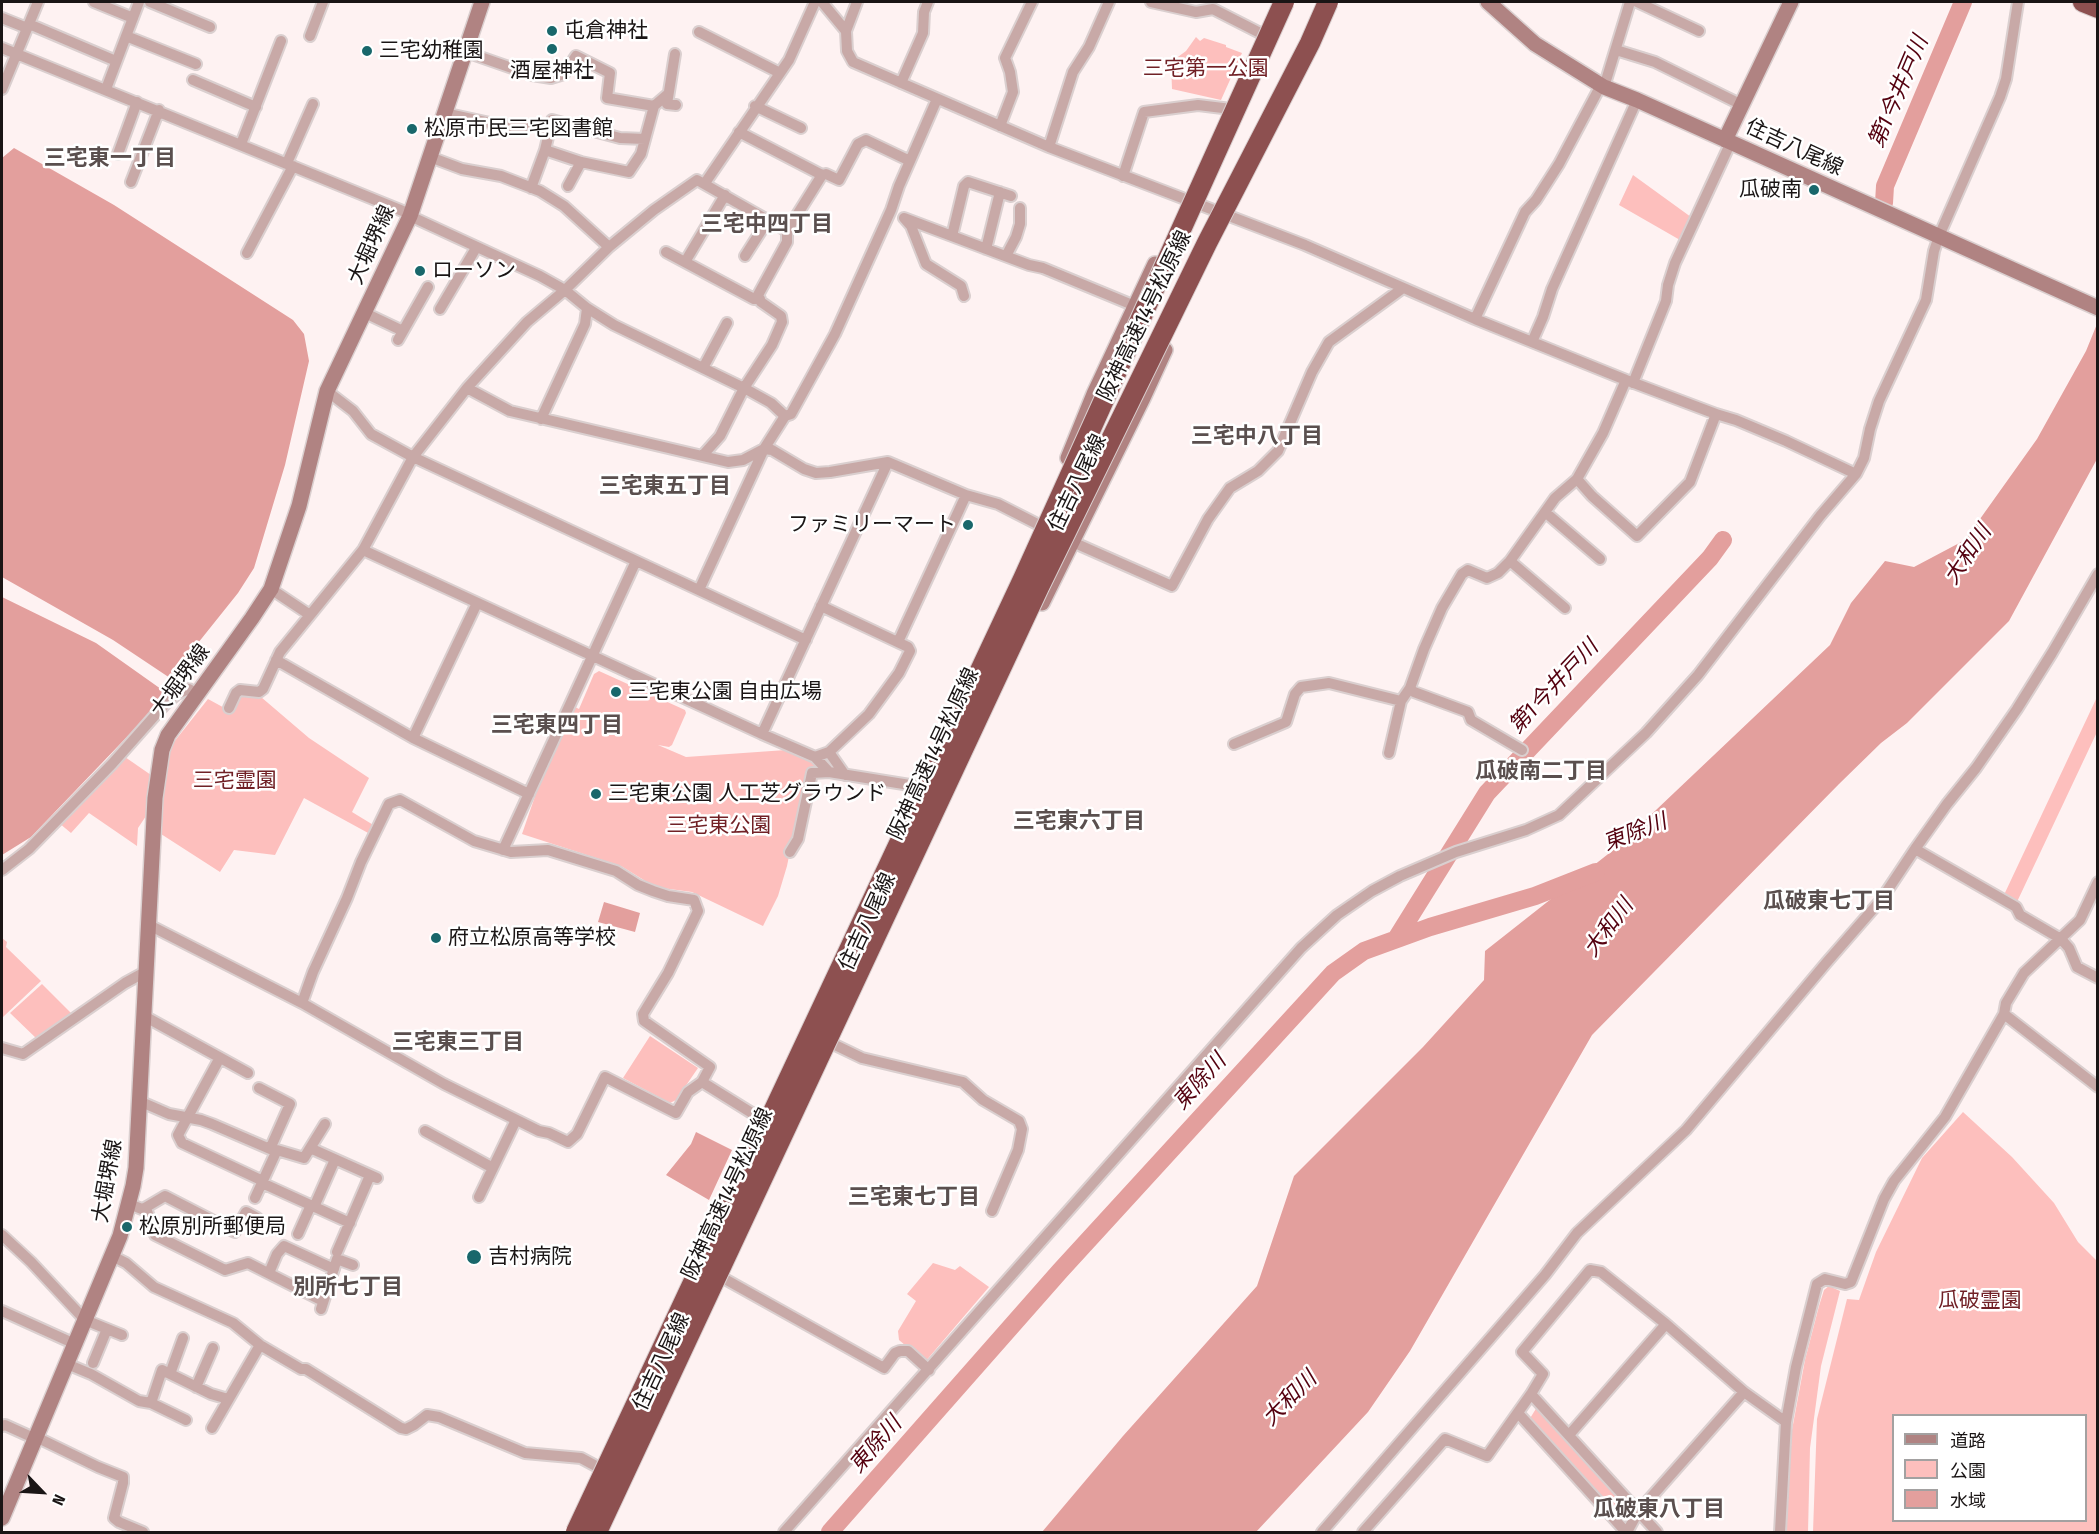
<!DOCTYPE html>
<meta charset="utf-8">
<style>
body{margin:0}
#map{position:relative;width:2099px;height:1534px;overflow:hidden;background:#fef2f2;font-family:"Fira Sans Condensed","Noto Sans JP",sans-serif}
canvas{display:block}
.frame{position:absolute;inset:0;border:3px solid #1a1515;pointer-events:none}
.legend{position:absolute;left:1892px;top:1414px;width:195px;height:108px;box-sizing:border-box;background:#fff;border:2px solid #a3a1a1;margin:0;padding:8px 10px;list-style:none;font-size:18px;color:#1a1515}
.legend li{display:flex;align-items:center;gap:12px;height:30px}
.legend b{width:30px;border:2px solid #a3a1a1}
.north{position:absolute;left:12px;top:1462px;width:60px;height:60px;-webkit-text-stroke:4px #fff;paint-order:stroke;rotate:115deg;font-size:16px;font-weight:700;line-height:24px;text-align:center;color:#1a1515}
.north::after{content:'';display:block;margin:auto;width:21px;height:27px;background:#1a1515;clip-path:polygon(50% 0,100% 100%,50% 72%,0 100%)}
</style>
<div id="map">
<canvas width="2099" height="1534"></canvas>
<div class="frame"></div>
<ul class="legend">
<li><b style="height:8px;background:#b08382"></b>道路</li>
<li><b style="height:16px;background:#fdbfbd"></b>公園</li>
<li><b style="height:16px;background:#e39f9d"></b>水域</li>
</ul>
<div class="north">N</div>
</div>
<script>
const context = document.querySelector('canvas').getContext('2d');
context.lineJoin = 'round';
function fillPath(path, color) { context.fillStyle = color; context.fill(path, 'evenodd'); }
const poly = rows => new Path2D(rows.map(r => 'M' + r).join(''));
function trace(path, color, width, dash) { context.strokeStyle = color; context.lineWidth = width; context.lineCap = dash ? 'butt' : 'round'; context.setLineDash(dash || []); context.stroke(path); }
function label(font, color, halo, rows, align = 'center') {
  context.font = font + ' "Fira Sans Condensed","Noto Sans JP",sans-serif'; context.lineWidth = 5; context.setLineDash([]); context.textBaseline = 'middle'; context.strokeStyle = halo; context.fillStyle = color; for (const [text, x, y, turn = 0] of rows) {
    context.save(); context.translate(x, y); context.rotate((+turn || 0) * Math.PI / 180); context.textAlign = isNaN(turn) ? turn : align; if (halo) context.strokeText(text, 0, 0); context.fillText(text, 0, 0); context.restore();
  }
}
fillPath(poly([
 [1196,37,1200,41,1204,38,1226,45,1226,47,1242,53,1221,100,1172,89,1171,62,1186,51],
 [1633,175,1691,217,1680,240,1619,205],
 [599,671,685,710,686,713,672,745,669,747,658,745,686,757,786,750,816,761,822,770,806,771,787,866,778,896,763,926,692,892,662,888,647,882,621,866,522,834,541,779,575,707,579,709,594,674],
 [239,695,261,697,309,738,369,778,352,812,375,826,370,834,304,798,275,855,234,850,220,872,161,834,163,778,170,747,208,699,230,711],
 [2097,697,2097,732,2016,904,2003,897],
 [125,757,151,775,148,813,138,828,137,846,89,813,71,833,59,823],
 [2,938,7,942,6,947,41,981,3,1017],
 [42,984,72,1014,37,1039,10,1013],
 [650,1036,698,1068,676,1100,670,1103,623,1078],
 [1963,1112,2012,1157,2054,1203,2078,1242,2097,1261,2097,1532,1813,1532,1817,1419,1847,1299,1859,1300,1876,1252,1922,1158],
 [1894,1416,2086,1416,2086,1520,1894,1520],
 [933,1263,955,1270,960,1266,989,1287,925,1362,899,1340,898,1331,916,1301,907,1294],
 [1829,1286,1840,1291,1821,1366,1810,1448,1808,1532,1786,1532,1792,1430,1805,1360,1819,1306,1824,1290],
 [1537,1407,1628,1506,1621,1520,1529,1420]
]), '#fdbfbd');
fillPath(poly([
 [14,148,114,205,293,320,304,334,309,361,285,465,254,568,238,593,170,678,113,640,2,577,2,158],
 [2097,324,2097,459,2009,621,1907,723,1881,743,1839,784,1592,1035,1410,1351,1368,1412,1256,1532,1042,1532,1123,1436,1257,1286,1294,1176,1423,1047,1484,980,1485,951,1617,847,1830,645,1851,603,1885,561,1914,567,1965,540,2037,439,2086,351],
 [2,597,96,643,168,694,31,837,2,855],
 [604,902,640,913,635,932,598,922],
 [696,1132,732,1150,709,1200,666,1175,691,1144]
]), '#e39f9d');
trace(poly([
 [1884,203,1885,186,1963,2],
 [1396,939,1487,793,1710,558,1723,540],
 [830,1532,1060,1271,1333,973,1364,951,1430,927,1535,896,1596,872]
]), '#e39f9d', 18);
const street = poly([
 [94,2,133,18],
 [150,2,210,27],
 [822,2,846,31],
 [857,2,846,31,847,51,853,62,1049,147,1305,245,1475,319,1626,380,1716,414,1736,420,1786,441,1856,474],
 [1151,2,1196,12,1213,9,1266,36],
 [1637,2,1699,31],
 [2,18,27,28],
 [29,24,116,61],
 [699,32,780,73],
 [126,36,196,64],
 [310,36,323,2],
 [2,48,410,214],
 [1616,50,1655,62,1742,105],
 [466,52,532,75,551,78,564,74,576,56,610,73,607,98,654,106],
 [675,54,667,104,676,105],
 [193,80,256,107],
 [901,83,923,33,924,12,928,2],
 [1604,87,1630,2],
 [2,89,38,2],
 [106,89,139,2],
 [755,106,801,128],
 [444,113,490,123,520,127,529,125,550,128],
 [1000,126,1013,92,1010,72,1005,58,1032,2],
 [739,132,822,175],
 [241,144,281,41],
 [1049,147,1073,72,1089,47,1109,2],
 [545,150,581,162,629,172,641,154,654,106,668,94],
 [118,154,137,102],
 [430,157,462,169,501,176,540,191,564,206,609,247],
 [287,163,313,104],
 [1123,176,1144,112,1198,105,1231,109],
 [131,182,159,110],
 [705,183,789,60,815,2],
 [568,186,581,162],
 [531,188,545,150,552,120,620,138,645,139],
 [410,216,540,276,565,290,587,308,614,325,744,388,771,403,785,416],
 [904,218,1029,265,1043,268,1135,306],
 [904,218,911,226,926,264,961,286,964,296],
 [952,236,964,186,968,182,1011,196],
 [986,249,1000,192],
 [666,252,754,299,760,299],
 [247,253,293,166],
 [745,256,768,220],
 [1006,256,1016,237,1020,224,1020,208],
 [685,262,725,195],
 [440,309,476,248],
 [365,313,403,331],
 [1475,319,1525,212,1536,200,1559,164,1601,85],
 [398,340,428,287],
 [1532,342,1543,317,1552,289,1637,100],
 [703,368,727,323],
 [1633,383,1666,301,1668,285,1675,263,1731,142],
 [467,388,510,411,728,462,743,460,764,449,772,450,804,469,816,473,830,472,888,462,966,495,998,504,1049,530],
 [327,391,353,411,371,434,413,457,806,640],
 [541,419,585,324,587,308],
 [703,455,720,436,744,388,772,345,782,322,781,316,761,302,758,295,787,242,787,231,822,175,826,174,839,180,858,144,866,140,910,161,937,99],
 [1577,479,1592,496,1637,536,1690,482,1716,414],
 [1545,512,1600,559],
 [1068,540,1172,586,1208,519,1230,488,1258,471,1278,451,1312,372,1329,342,1403,288],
 [363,550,762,734],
 [1510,561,1565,608],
 [271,589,310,615],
 [699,590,764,449,785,416,791,414,835,334,891,210,899,186,910,161],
 [898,642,966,495],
 [276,660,413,738,529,794],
 [1410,688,1414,692,1468,712,1471,720,1522,750],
 [229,708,236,693,240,690,259,692,263,689,280,652,363,550,413,457,467,388,527,322,565,290,609,247,654,210,697,180,787,231],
 [413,738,477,603],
 [1234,744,1286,722,1295,694,1301,687,1329,683,1401,701,1410,688,1424,649,1442,608,1462,574,1468,570,1487,578,1498,573,1510,561,1555,498,1577,479,1603,433,1626,380],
 [829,752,845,775],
 [1389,753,1401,701],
 [815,757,829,752,869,714,899,673,910,651,908,647,821,606],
 [829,772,815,757,762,734,888,462],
 [1915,849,2016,907,2020,915,2061,939,2069,948,2077,967,2098,978],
 [503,850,636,561],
 [790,852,798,839,812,773,829,772,916,786,928,792],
 [2,870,29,849,112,764,166,703,177,694,189,689,198,694],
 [149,925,302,1003,444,1084,539,1131,549,1133,568,1142,577,1134,605,1077,676,1113,688,1092,702,1082],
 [302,1003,313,972,347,898,361,862,389,804,400,800,474,841,511,852,548,850,616,871,638,885,653,891,668,896,694,900,698,911,668,973,643,1014,644,1021,710,1067,702,1082,771,1125],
 [2004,1014,2098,1087],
 [144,1016,248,1073],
 [833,1044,862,1058,963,1082,983,1100,1019,1121,1022,1129,1018,1150,992,1211],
 [2,1048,23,1054,125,983,147,971],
 [217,1063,178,1135,182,1143,263,1181],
 [259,1088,290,1104,270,1149,276,1150],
 [139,1101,169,1114,201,1120,212,1124,270,1149],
 [425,1131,493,1168],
 [310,1148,377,1178],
 [262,1183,350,1223],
 [479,1197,516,1120],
 [255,1198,277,1150,304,1158,325,1124],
 [129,1204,147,1211,155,1235,225,1270,248,1263,323,1301],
 [314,1207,333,1164],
 [143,1209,165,1196,235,1232,246,1212,257,1218],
 [298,1234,311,1205],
 [2,1235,31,1262,85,1320,122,1335],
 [337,1252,368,1180],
 [112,1256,126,1263,154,1287,233,1323,260,1345,301,1369,306,1369,401,1428,406,1429,414,1425,427,1415,439,1417,525,1453,581,1458,607,1472],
 [269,1273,277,1254,284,1246,334,1269],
 [723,1278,884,1368,895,1353,900,1351,908,1351,929,1370],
 [321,1309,337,1259,353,1265],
 [2,1311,75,1344],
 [93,1363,107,1329],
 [67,1364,91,1374,139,1401,151,1403,186,1420],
 [170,1374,183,1338],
 [196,1387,213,1348],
 [1531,1394,1657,1532],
 [151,1403,162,1370,211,1394,228,1399],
 [1518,1413,1626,1532],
 [2,1426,5,1425,36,1439],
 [212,1428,260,1345],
 [1569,1435,1666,1324],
 [36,1437,98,1467,123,1477,123,1483,114,1518,119,1522,143,1532],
 [784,1532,1301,948,1337,915,1372,891,1400,876,1456,852,1526,830,1559,815,1646,733,1698,675,1820,516,1856,474,1864,458,1870,429,1879,401,1926,300,1934,251,1939,236,2000,97,2006,79,2018,2],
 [1322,1532,1545,1275,1577,1233,1686,1130,1827,962,1881,900,1915,849,1947,804,1976,768,2017,709,2052,653,2098,574],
 [1363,1532,1445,1439,1487,1456,1531,1394,1543,1374,1522,1352,1590,1270,1601,1272,1666,1324,1744,1392,1786,1422],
 [1627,1532,1638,1512,1744,1392],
 [1780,1532,1786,1422,1796,1367,1817,1284,1825,1279,1845,1284,1851,1282,1884,1199,1894,1181,1945,1117,2004,1014,2006,1003,2024,973,2080,920,2098,882]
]);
const secondary = poly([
 [1488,2,1535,44,1604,87,1637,100,2098,308],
 [1725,140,1791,2],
 [1068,458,1094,394,1155,264],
 [1042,603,1143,398,1165,350],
 [2,1518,120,1236,133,1186,136,1168,155,798,162,750,168,735,252,618,271,589,299,506,327,391,410,216,482,2]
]);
const highway = poly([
 [2083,2,2098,8]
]);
trace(street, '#dacfcf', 14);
trace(secondary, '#dacfcf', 18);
trace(highway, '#dacfcf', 22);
trace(street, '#c8a9a7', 10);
trace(secondary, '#b08382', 15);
trace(highway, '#8d5050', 20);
const highwayBridge = poly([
 [576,1532,1023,579,1284,2],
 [597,1532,1039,587,1207,243,1310,43,1328,2]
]);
trace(highwayBridge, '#dacfcf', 22, []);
trace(highwayBridge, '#8d5050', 20);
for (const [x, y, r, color] of [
 [552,31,6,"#19676b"],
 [552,49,6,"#19676b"],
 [367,51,6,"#19676b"],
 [412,129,6,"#19676b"],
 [1814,190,6,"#19676b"],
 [420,271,6,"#19676b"],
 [968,525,6,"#19676b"],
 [616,692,6,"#19676b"],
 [596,794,6,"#19676b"],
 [436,938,6,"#19676b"],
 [127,1227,6,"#19676b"],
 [474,1257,8,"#19676b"]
]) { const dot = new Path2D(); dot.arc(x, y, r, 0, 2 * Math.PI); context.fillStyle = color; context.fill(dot); trace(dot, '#fff', 2); }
label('21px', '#1a1515', '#fff', [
 ["屯倉神社",564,31],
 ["三宅幼稚園",379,51],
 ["酒屋神社",552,71,"center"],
 ["松原市民三宅図書館",424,129],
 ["瓜破南",1802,190,"right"],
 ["ローソン",432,271],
 ["ファミリーマート",956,525,"right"],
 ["三宅東公園 自由広場",628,692],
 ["三宅東公園 人工芝グラウンド",608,794],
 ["府立松原高等学校",448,938],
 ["松原別所郵便局",139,1227],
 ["吉村病院",488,1257]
], 'left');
label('21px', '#712126', '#fff', [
 ["三宅第一公園",1206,69],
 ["三宅霊園",235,781],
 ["三宅東公園",719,826],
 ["瓜破霊園",1980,1301]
]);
label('21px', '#1a1515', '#fff', [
 ["住吉八尾線",1794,148,25],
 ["大堀堺線",372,245,-66],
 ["阪神高速14号松原線",1145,316,-64],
 ["住吉八尾線",1078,483,-64],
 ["大堀堺線",181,681,-54],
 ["阪神高速14号松原線",934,754,-65],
 ["住吉八尾線",868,922,-65],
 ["大堀堺線",108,1181,-80],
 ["阪神高速14号松原線",728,1194,-65],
 ["住吉八尾線",662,1362,-65]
]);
label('italic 22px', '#54010f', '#fff', [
 ["第1今井戸川",1899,92,-67],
 ["大和川",1968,555,-56],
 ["第1今井戸川",1554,687,-47],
 ["東除川",1635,833,-21],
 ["大和川",1609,928,-53],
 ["東除川",1200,1082,-48],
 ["大和川",1290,1399,-45],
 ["東除川",876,1445,-49]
]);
label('bold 22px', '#5a4f4e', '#fff', [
 ["三宅東一丁目",110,159],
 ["三宅中四丁目",767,225],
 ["三宅中八丁目",1257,437],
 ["三宅東五丁目",665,487],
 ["三宅東四丁目",557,726],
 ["瓜破南二丁目",1541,772],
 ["三宅東六丁目",1079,822],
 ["瓜破東七丁目",1829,902],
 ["三宅東三丁目",458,1043],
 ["三宅東七丁目",914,1198],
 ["別所七丁目",348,1288],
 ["瓜破東八丁目",1659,1510]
]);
</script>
